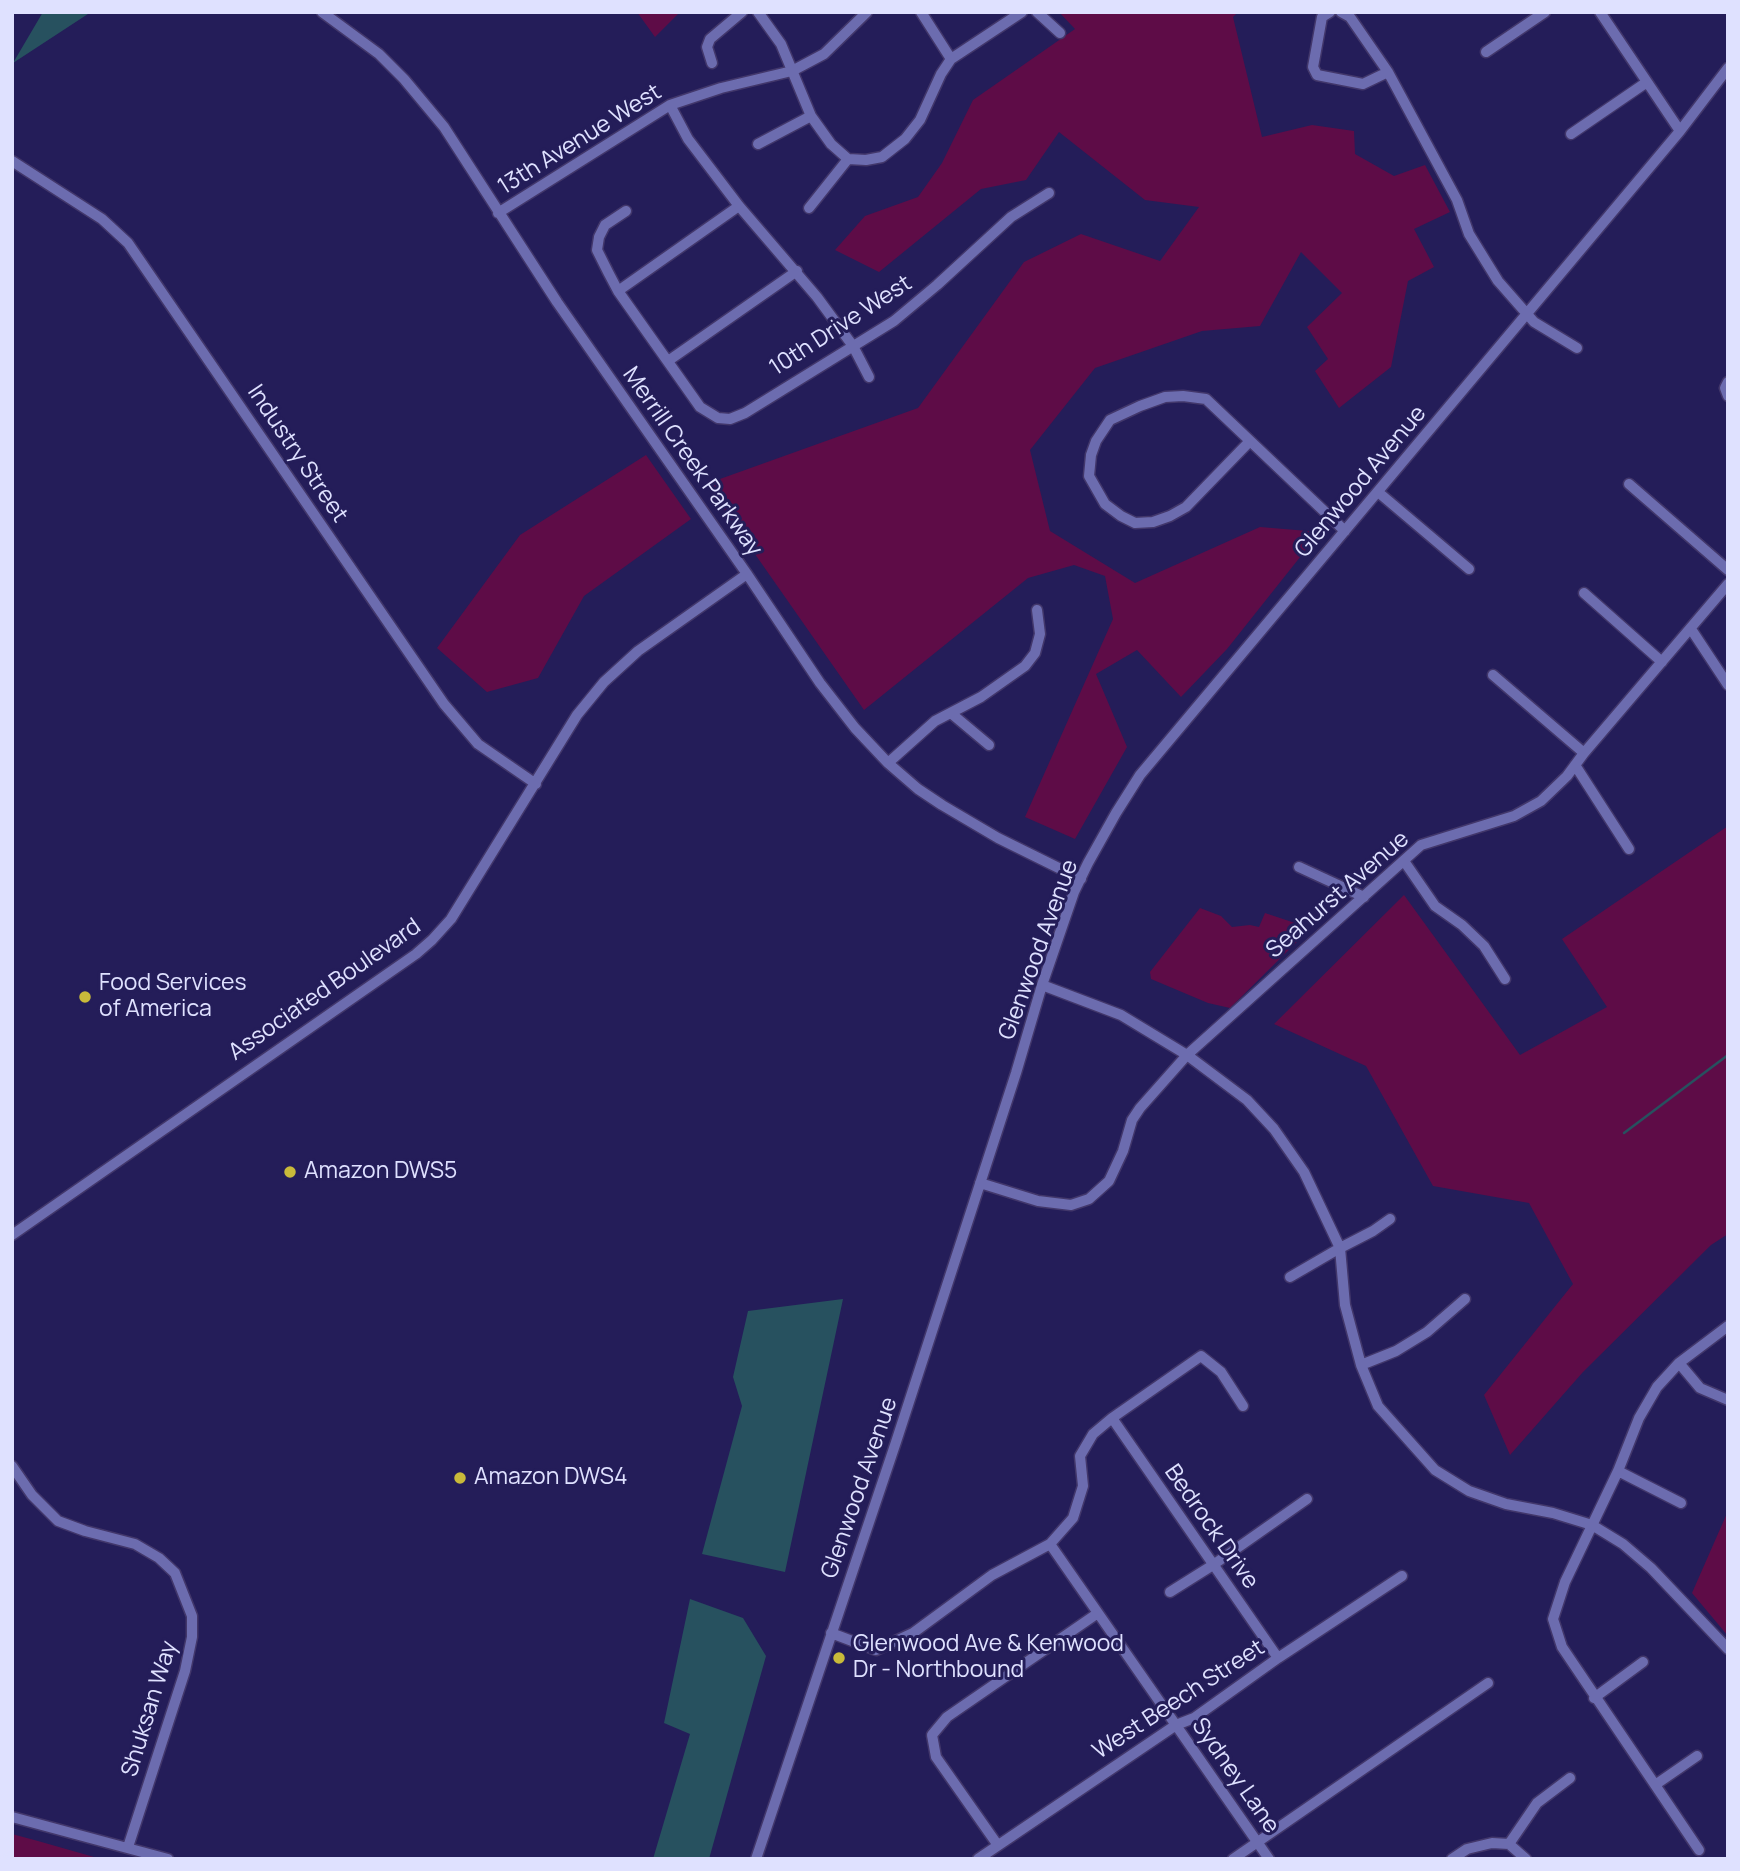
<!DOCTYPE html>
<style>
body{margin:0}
#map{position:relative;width:1740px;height:1871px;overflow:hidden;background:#241d59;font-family:Manrope,sans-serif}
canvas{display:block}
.frame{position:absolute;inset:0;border:14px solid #dfe1ff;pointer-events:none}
</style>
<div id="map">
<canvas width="1740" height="1871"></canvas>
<div class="frame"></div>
</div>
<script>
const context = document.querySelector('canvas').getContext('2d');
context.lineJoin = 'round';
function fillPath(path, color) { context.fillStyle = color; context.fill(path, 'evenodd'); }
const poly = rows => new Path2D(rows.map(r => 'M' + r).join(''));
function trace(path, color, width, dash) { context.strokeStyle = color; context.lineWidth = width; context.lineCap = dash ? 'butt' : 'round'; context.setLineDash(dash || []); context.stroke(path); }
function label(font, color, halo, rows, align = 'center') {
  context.font = font + ' Manrope,sans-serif'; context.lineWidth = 6; context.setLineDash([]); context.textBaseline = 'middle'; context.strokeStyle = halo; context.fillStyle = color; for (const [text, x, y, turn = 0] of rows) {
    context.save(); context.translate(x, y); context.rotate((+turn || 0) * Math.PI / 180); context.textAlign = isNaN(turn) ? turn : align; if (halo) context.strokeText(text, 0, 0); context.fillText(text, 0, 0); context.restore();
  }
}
fillPath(poly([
 [637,12,680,12,655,37],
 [1059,12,1238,12,1233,17,1262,137,1312,125,1354,131,1355,154,1394,176,1425,165,1450,212,1414,229,1434,267,1408,281,1391,367,1339,408,1315,371,1328,359,1307,327,1342,293,1301,252,1260,326,1202,331,1095,368,1030,450,1050,531,1135,583,1260,527,1320,532,1227,649,1181,697,1137,650,1096,674,1127,747,1075,839,1025,817,1113,619,1105,576,1074,565,1028,578,864,710,706,484,918,408,1024,262,1081,234,1160,261,1199,207,1145,200,1059,132,1026,180,981,189,879,272,835,250,865,216,918,197,942,163,973,100,1075,29],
 [646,455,691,519,584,596,538,678,487,692,437,648,520,535],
 [1728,826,1728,1234,1711,1245,1583,1372,1510,1455,1484,1395,1573,1284,1529,1203,1433,1186,1366,1066,1274,1024,1404,895,1520,1055,1607,1007,1562,939],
 [1200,908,1221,916,1232,927,1250,925,1259,927,1265,913,1295,923,1309,930,1230,1008,1208,1003,1151,979,1150,972],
 [1728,1511,1728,1636,1692,1593],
 [12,1834,38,1841,101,1859,12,1859]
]), '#5e0c47');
fillPath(poly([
 [43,12,91,12,13,63],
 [843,1299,785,1572,702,1554,742,1406,733,1377,748,1311],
 [690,1599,743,1618,766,1656,709,1859,653,1859,690,1734,664,1723]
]), '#27515f');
trace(poly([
 [1624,1133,1728,1055]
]), '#27515f', 2.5);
const minor = poly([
 [322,12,379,54,404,79,444,127,557,302,747,574,820,683,855,728,888,763,918,789,942,805,998,838,1081,879],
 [758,12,781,44,811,116,831,144,848,159],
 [921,12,951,59],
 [1037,12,1060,33],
 [1330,12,1322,17,1313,67,1317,75,1363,84,1388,72],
 [1341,12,1350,17,1388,72,1457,200,1469,234,1498,281,1534,322,1577,348],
 [1600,12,1680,131],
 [1486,52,1545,12],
 [712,63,707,47,710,39,742,12],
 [670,105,688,139,739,206,817,297,853,346,869,377],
 [1571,134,1647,82],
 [758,144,811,116],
 [12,161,102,219,128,243,444,704,478,744,536,784],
 [809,208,848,159,866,160,882,157,905,139,920,120,941,74,951,59,1022,12],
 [626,211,605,225,599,237,597,250,608,272,618,291,700,407,718,418,730,419,745,413,894,321,937,285,1011,217,1049,193],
 [498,213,670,105,721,88,792,71,824,54,867,12],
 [618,291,739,206],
 [668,361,797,271],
 [1728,382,1725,388,1728,396],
 [1250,441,1186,507,1170,516,1153,522,1135,523,1121,516,1105,504,1089,476,1091,455,1096,441,1110,420,1140,406,1165,397,1183,396,1206,399,1345,531],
 [1629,484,1728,570],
 [1378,492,1469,569],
 [1584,593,1662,662],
 [1691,629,1728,685],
 [1493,675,1584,753],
 [952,714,989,745],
 [888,763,935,721,981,697,1025,666,1035,653,1040,634,1037,610],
 [1575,765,1629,849],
 [1404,861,1435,906,1462,925,1484,946,1505,979],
 [1299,867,1364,897],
 [1042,985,1121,1015,1187,1055,1247,1100,1274,1129,1304,1172,1340,1248,1345,1305,1361,1365,1378,1406,1435,1470,1469,1491,1506,1504,1553,1513,1592,1525,1623,1544,1651,1568,1728,1649],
 [980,1183,1038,1201,1071,1205,1089,1199,1109,1181,1123,1151,1132,1120,1140,1108,1187,1055,1421,845,1514,816,1541,801,1567,776,1584,753,1728,584],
 [12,1235,416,954,432,940,451,919,577,715,604,682,638,651,747,574],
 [1290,1277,1340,1248,1373,1231,1390,1219],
 [1679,1363,1700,1388,1728,1400],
 [1361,1365,1396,1351,1427,1332,1465,1299],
 [1112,1418,1278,1658],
 [12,1466,32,1495,58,1521,85,1531,135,1544,159,1558,175,1573,192,1616,192,1637,185,1671,128,1847],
 [1618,1471,1681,1503],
 [1050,1544,1269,1859],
 [1170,1592,1213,1565,1307,1499],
 [831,1633,876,1650,913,1633,992,1575,1050,1544,1073,1518,1083,1486,1080,1456,1093,1434,1112,1418,1201,1356,1221,1372,1243,1406],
 [1594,1698,1643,1662],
 [1655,1785,1697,1756],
 [12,1817,168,1859],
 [997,1844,936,1757,932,1735,947,1717,1098,1613],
 [1509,1844,1537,1803,1570,1778],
 [1509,1844,1526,1859],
 [1699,1850,1562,1647,1553,1619,1565,1582,1618,1471,1639,1418,1657,1387,1679,1363,1728,1326],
 [756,1859,896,1442,1016,1073,1042,985,1074,892,1088,863,1116,813,1140,775,1680,131,1728,68],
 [978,1859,1176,1725,1194,1718,1278,1658,1402,1576],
 [1233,1859,1488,1683],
 [1452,1859,1467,1849,1492,1843,1509,1844]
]);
trace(minor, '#42376b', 13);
trace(minor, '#6c6caf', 10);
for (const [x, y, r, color] of [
 [85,997,7,"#c9ba3a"],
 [290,1172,7,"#c9ba3a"],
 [460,1478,7,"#c9ba3a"],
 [839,1658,7,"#c9ba3a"]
]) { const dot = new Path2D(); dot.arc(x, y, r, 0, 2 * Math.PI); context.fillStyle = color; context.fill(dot); trace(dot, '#241d59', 2.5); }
label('23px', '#dfe1ff', '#241d59', [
 ["13th Avenue West",580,140,-32],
 ["10th Drive West",841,326,-33],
 ["Industry Street",297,454,56],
 ["Merrill Creek Parkway",692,462,55],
 ["Glenwood Avenue",1361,482,-50],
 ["Seahurst Avenue",1338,895,-41],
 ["Glenwood Avenue",1039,950,-70],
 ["Associated Boulevard",325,990,-35],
 ["Glenwood Avenue",860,1488,-71],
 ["Bedrock Drive",1211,1527,55],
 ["West Beech Street",1179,1700,-33],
 ["Shuksan Way",150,1709,-73],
 ["Sydney Lane",1235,1776,55]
]);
label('23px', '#dfe1ff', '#241d59', [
 ["Food Services",99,984],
 ["of America",99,1010],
 ["Amazon DWS5",304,1172],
 ["Amazon DWS4",474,1478],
 ["Glenwood Ave & Kenwood",853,1645],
 ["Dr - Northbound",853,1671]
], 'left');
</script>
